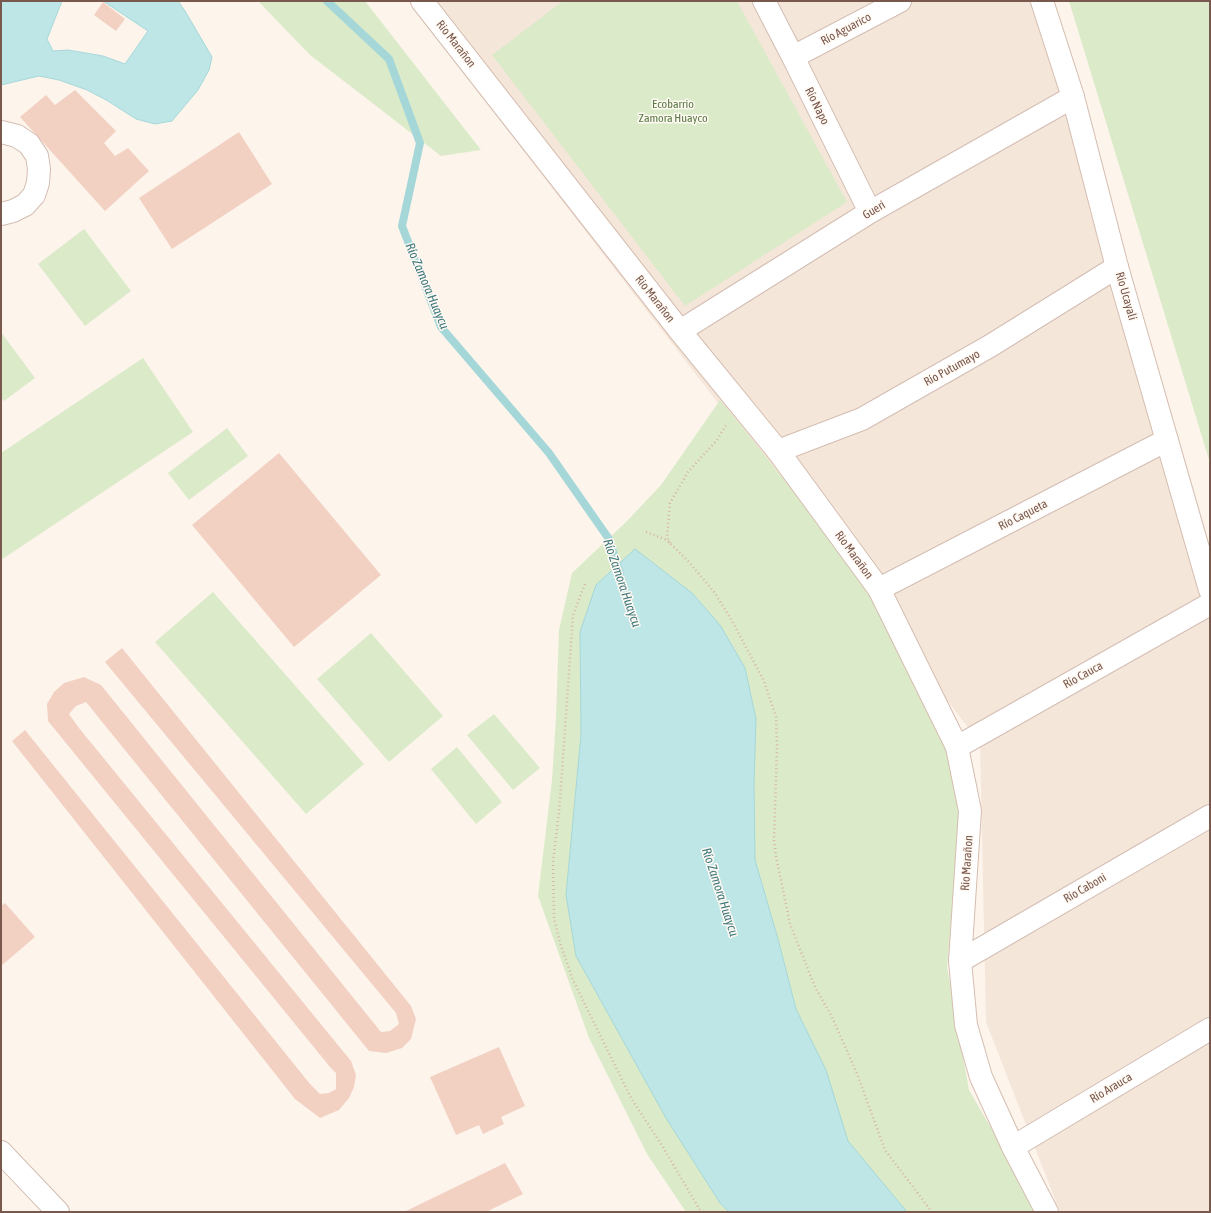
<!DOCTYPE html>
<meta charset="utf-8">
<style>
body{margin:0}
#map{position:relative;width:1211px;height:1213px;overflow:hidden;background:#fdf4ec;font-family:"Asap Condensed",sans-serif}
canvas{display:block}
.frame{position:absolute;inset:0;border:2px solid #79584d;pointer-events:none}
</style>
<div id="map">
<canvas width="1211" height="1213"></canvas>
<div class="frame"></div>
</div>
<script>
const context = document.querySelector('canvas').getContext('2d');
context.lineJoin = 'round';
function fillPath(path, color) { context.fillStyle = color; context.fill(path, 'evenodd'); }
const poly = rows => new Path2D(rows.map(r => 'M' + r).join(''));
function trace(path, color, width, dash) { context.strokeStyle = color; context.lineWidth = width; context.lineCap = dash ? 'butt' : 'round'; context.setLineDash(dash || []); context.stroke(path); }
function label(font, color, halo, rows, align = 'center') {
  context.font = font + ' "Asap Condensed",sans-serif'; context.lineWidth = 3; context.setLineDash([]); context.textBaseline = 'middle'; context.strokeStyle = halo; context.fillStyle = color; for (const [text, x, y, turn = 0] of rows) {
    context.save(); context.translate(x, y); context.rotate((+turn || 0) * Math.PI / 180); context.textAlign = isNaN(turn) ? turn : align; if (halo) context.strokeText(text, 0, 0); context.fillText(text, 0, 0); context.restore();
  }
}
fillPath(poly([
 [408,1,1032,1,1205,585,1210,614,1210,1212,1060,1212,986,1022,980,743]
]), '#f5e6da');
fillPath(poly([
 [258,1,365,1,481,150,441,156,310,55],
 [563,1,737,1,847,202,685,306,492,55],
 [1069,1,1210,1,1210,463],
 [84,229,131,291,85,326,38,264],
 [1,332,35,378,4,401,1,398],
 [143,358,193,432,1,560,1,453],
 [720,400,747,433,875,595,943,713,961,812,947,967,969,1090,1040,1212,686,1212,647,1154,589,1038,538,896,552,780,556,718,559,630,572,573,627,521,661,485],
 [227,428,248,456,189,500,168,473],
 [213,592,364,764,306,814,155,642],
 [371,633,443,716,389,762,317,679],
 [494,714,540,768,513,790,467,735],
 [457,747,502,802,476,824,431,769]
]), '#dbebc9');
const water = poly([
 [1,1,62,1,47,39,53,51,68,50,103,56,125,64,148,31,103,1,178,1,185,11,212,57,209,70,198,90,172,121,155,124,136,119,108,101,87,90,59,80,39,76,1,85,1,1],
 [635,549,692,593,720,625,745,668,756,719,754,783,755,860,778,939,796,1009,826,1070,848,1141,907,1212,729,1212,720,1203,666,1118,576,956,566,895,581,735,580,632,596,585,635,549]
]);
fillPath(water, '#bfe6e7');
trace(water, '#a5d7d9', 1);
trace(poly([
 [327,1,389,59,420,143,402,226,441,327,549,453,609,539,620,574]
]), '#a5d7d9', 8);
fillPath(poly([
 [103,2,125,19,116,31,94,15],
 [75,90,116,131,104,143,115,156,128,148,149,171,105,211,20,117,46,95,55,105],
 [239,132,272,184,172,249,139,198],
 [279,453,381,575,294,647,192,525],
 [122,648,411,1006,416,1019,411,1039,402,1048,386,1053,369,1051,86,702,76,706,69,714,79,728,351,1061,356,1075,354,1087,349,1098,339,1110,320,1118,295,1099,12,741,25,730,310,1084,320,1094,329,1093,336,1089,336,1073,330,1067,48,721,47,704,54,692,64,683,84,677,101,685,381,1032,390,1031,399,1024,396,1013,105,662],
 [5,903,35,937,1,966,1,906],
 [499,1047,525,1106,501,1117,504,1124,483,1134,479,1125,456,1135,430,1077],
 [505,1163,523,1194,486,1212,404,1212]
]), '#f2d1c3');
const street = poly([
 [764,1,793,57,870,212],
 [793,57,900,1],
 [1,132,17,136,29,144,37,156,39,169,38,183,34,195,25,205,13,211,1,214],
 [680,331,870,212,1073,97],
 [778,451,862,419,990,346,1117,267],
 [879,589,1167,440],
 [957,747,1210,604],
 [960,961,1210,816],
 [1013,1147,1210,1029],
 [1,1152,58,1212]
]);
const secondary = poly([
 [422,1,680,331,778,451,879,589,957,747,970,811,960,961,966,1025,981,1077,1013,1147,1047,1212],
 [1042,1,1073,97,1117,267,1210,590]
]);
trace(street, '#d3bdb3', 24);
trace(secondary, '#d5bdb0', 24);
trace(poly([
 [646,532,667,540,689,562,714,592,731,619,764,681,776,717,777,747,774,840,776,856,790,924,815,987,831,1015,856,1071,885,1150,932,1212],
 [670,543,667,537,670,503,688,472,717,440,726,425],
 [585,584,573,615,562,772,559,812,553,862,554,918,560,943,573,980,631,1098,663,1147,701,1212]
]), '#d8b4a5', 2.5, [1, 3]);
trace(street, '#fff', 22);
trace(secondary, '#fff', 22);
label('12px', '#79584d', '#fff9f3', [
 ["Río Aguarico",846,29,-28],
 ["Rio Marañon",456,44,52],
 ["Río Napo",817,106,64],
 ["Gueri",874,210,-31],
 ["Río Ucayalí",1126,296,74],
 ["Rio Marañon",655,299,52],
 ["Río Putumayo",952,368,-29],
 ["Río Caqueta",1023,515,-27],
 ["Rio Marañon",854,555,54],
 ["Río Cauca",1083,675,-29],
 ["Rio Marañon",967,863,-86],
 ["Río Caboni",1085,888,-30],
 ["Río Arauca",1111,1088,-31]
]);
label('12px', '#587942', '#fff9f3', [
 ["Ecobarrio",673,104],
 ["Zamora Huayco",673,118]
]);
label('italic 13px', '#407a7e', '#fff9f3', [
 ["Río Zamora Huaycu",427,286,67],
 ["Río Zamora Huaycu",622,583,71],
 ["Río Zamora Huaycu",720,892,72]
]);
</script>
